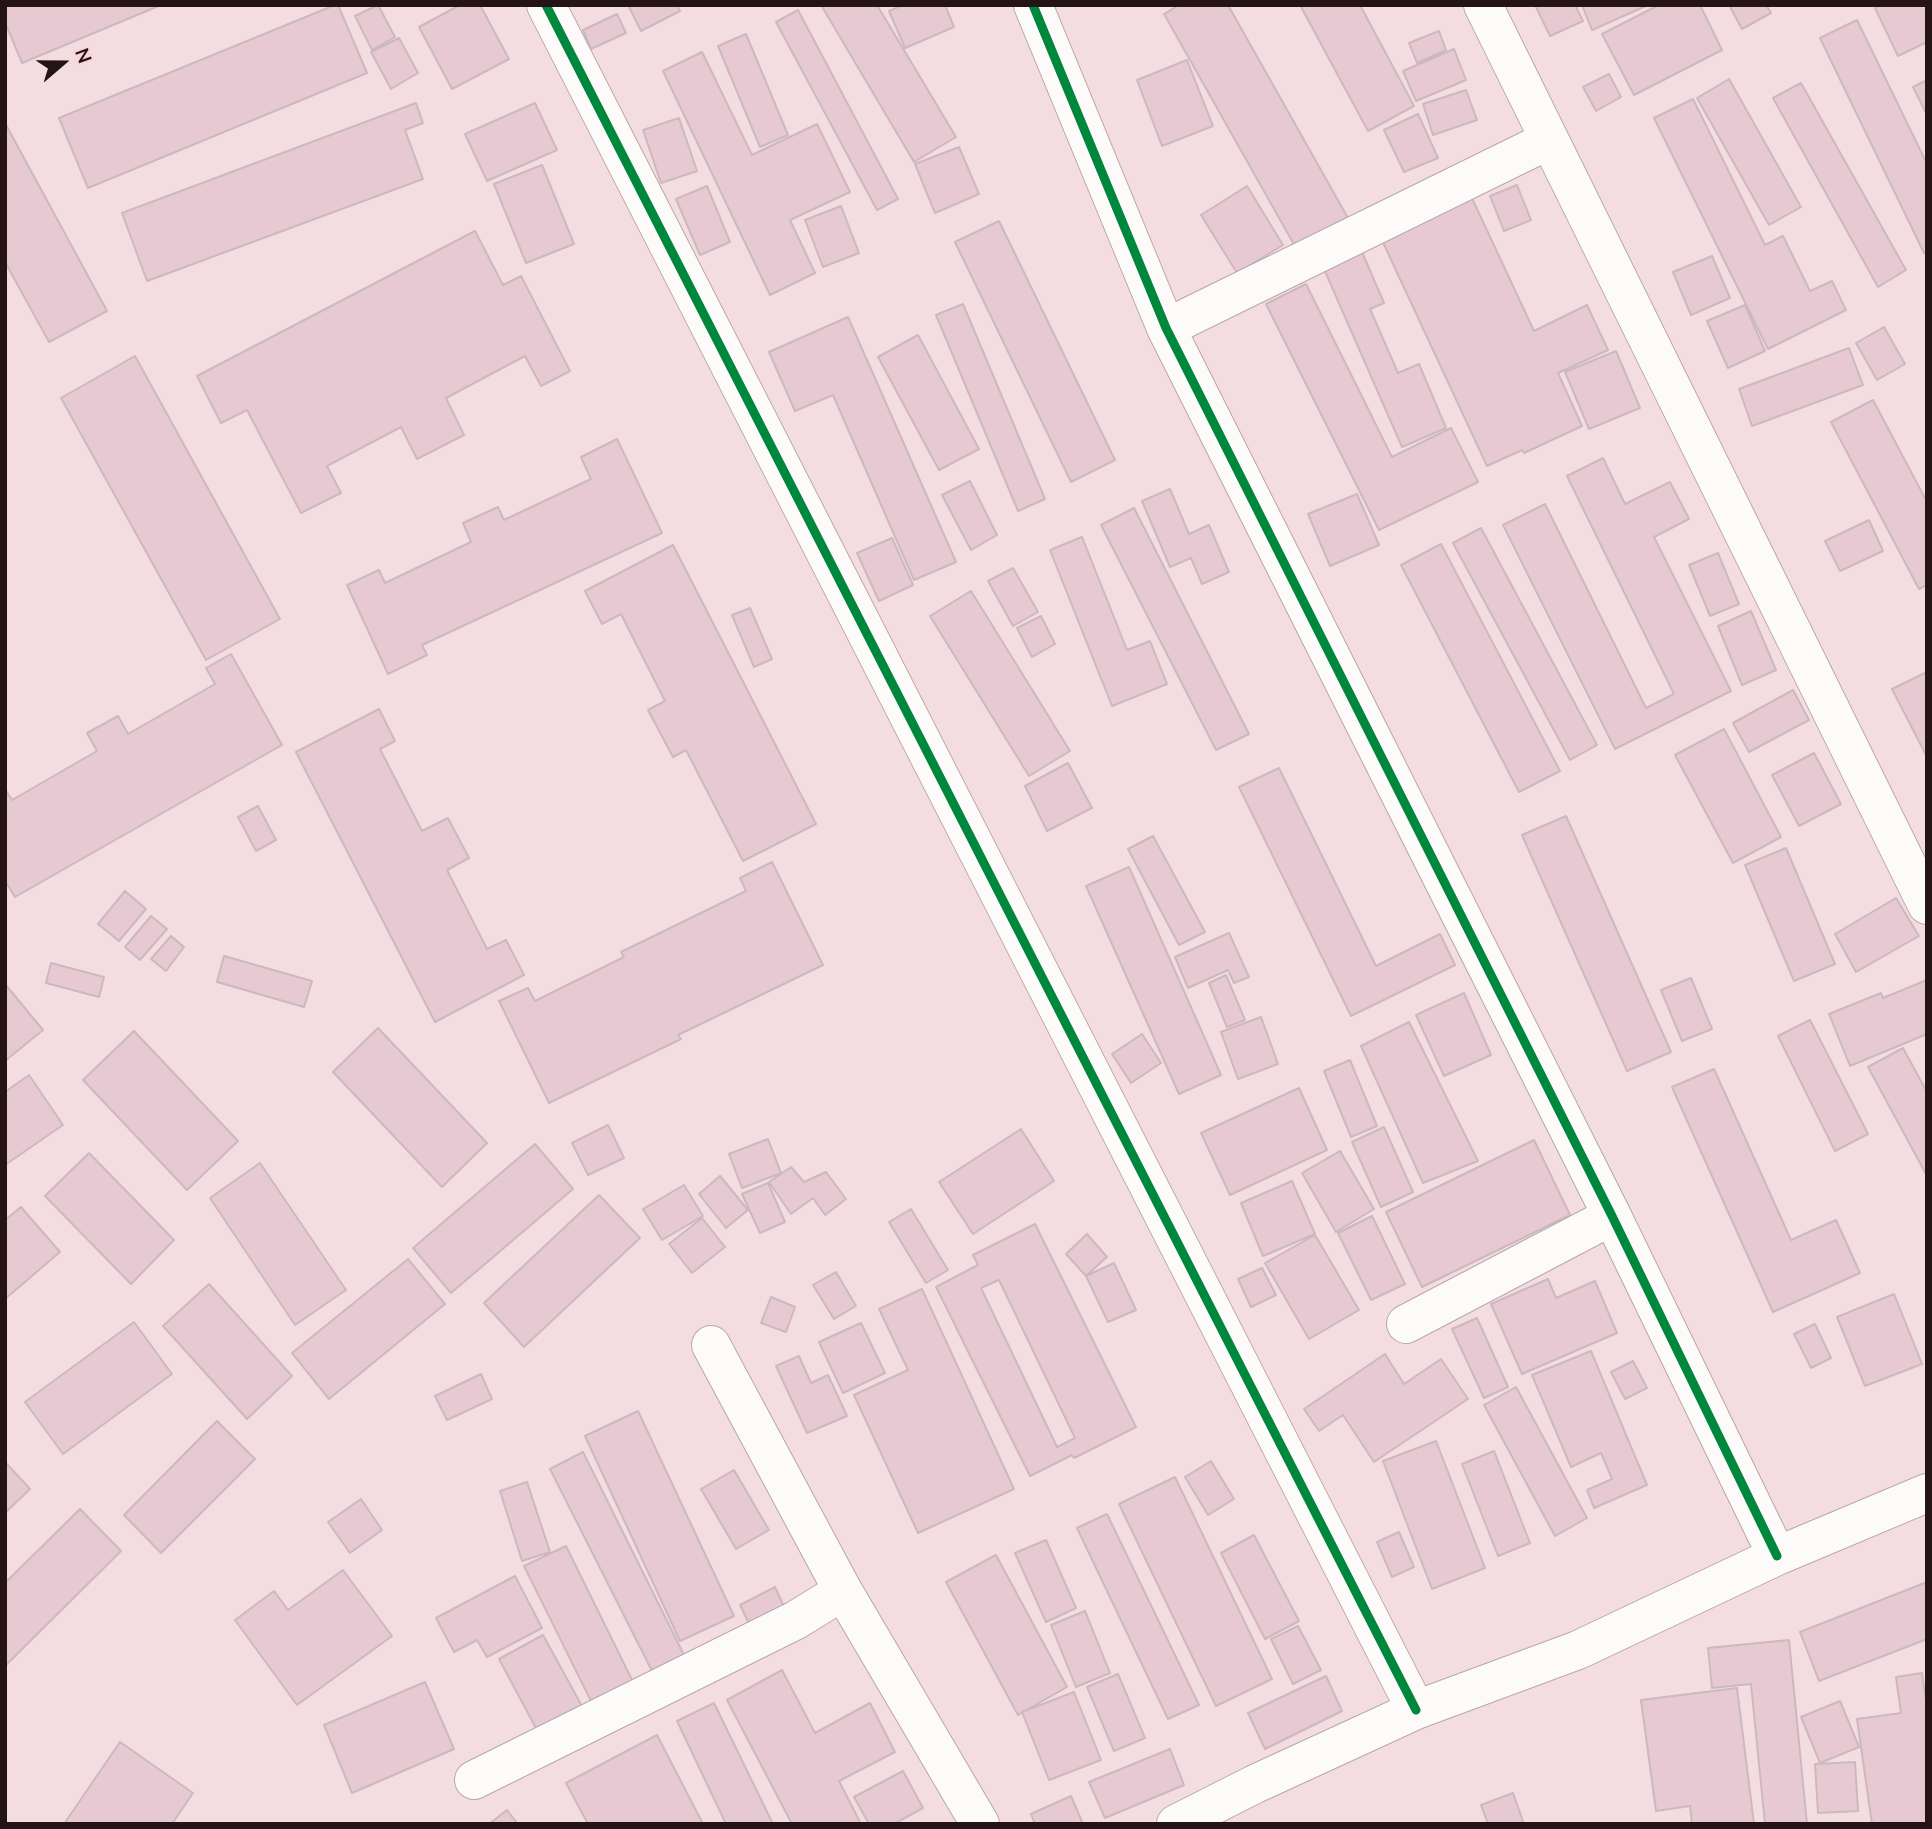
<!DOCTYPE html>
<style>
body{margin:0}
#map{position:relative;width:1932px;height:1829px;overflow:hidden;background:#f4dde0;font-family:"Nunito Sans",sans-serif}
canvas{display:block}
.frame{position:absolute;inset:0;border:7px solid #251416;pointer-events:none}
.north{position:absolute;left:28px;top:28px;width:70px;height:70px;-webkit-text-stroke:5px #fdd4d8;paint-order:stroke;rotate:70deg;font-size:19px;font-weight:700;line-height:28px;text-align:center;color:#251416}
.north::after{content:'';display:block;margin:auto;width:24px;height:32px;background:#251416;clip-path:polygon(50% 0,100% 100%,50% 72%,0 100%)}
</style>
<div id="map">
<canvas width="1932" height="1829"></canvas>
<div class="frame"></div>
<div class="north">N</div>
</div>
<script>
const context = document.querySelector('canvas').getContext('2d');
context.lineJoin = 'round';
function fillPath(path, color) { context.fillStyle = color; context.fill(path, 'evenodd'); }
const poly = rows => new Path2D(rows.map(r => 'M' + r).join(''));
function trace(path, color, width, dash) { context.strokeStyle = color; context.lineWidth = width; context.lineCap = dash ? 'butt' : 'round'; context.setLineDash(dash || []); context.stroke(path); }
const building = poly([
 [5,5,161,5,22,63,5,22,5,5],
 [335,5,338,5,367,73,88,188,59,118,335,5],
 [378,5,395,37,372,50,355,16,378,5],
 [460,5,480,5,509,59,452,89,419,27,460,5],
 [628,5,677,5,680,11,641,31,628,5],
 [821,5,877,5,956,137,914,162,821,5],
 [903,5,945,5,954,27,905,48,889,11,903,5],
 [1179,5,1228,5,1348,218,1296,248,1164,14,1179,5],
 [1300,5,1360,5,1414,106,1368,131,1300,5],
 [1535,5,1575,5,1583,21,1550,36,1535,5],
 [1582,5,1648,5,1592,30,1582,5],
 [1654,5,1700,5,1722,50,1634,95,1602,34,1655,7,1654,5],
 [1729,5,1766,5,1771,13,1742,29,1729,5],
 [1880,5,1927,5,1927,42,1898,56,1875,8,1880,5],
 [798,10,898,199,877,210,776,22,798,10],
 [617,14,626,33,591,49,583,30,617,14],
 [1857,20,1927,164,1927,252,1924,253,1820,38,1857,20],
 [1439,31,1446,50,1417,63,1409,43,1439,31],
 [746,34,788,135,760,147,718,46,746,34],
 [399,38,418,73,391,89,371,52,399,38],
 [1454,49,1466,80,1416,101,1403,71,1454,49],
 [702,52,752,155,817,124,850,192,790,220,815,273,770,295,663,71,702,52],
 [1187,60,1213,126,1162,146,1137,80,1187,60],
 [1609,74,1621,97,1596,111,1583,87,1609,74],
 [1729,79,1801,207,1769,225,1697,98,1729,79],
 [1927,80,1927,115,1913,87,1927,80],
 [1801,83,1906,270,1878,287,1773,98,1801,83],
 [1466,90,1477,120,1433,135,1423,104,1466,90],
 [1693,99,1765,245,1783,236,1810,291,1832,281,1846,310,1768,349,1654,118,1693,99],
 [416,103,423,123,405,130,423,179,147,281,122,213,416,103],
 [535,103,557,150,487,181,465,134,535,103],
 [1418,114,1438,158,1404,172,1384,130,1418,114],
 [679,118,697,171,661,183,643,130,679,118],
 [5,123,107,311,49,342,5,262,5,123],
 [959,147,979,194,935,213,915,164,959,147],
 [542,165,574,244,526,263,494,184,542,165],
 [1517,185,1531,220,1504,231,1490,196,1517,185],
 [707,186,730,242,700,255,676,199,707,186],
 [1247,186,1283,245,1237,273,1201,215,1247,186],
 [1470,194,1534,331,1587,305,1608,350,1558,373,1582,426,1524,453,1522,450,1487,466,1380,236,1470,194],
 [841,206,859,253,823,267,805,220,841,206],
 [999,221,1115,460,1071,482,955,242,999,221],
 [475,231,503,285,521,276,570,371,541,386,525,356,446,398,464,435,417,459,401,427,327,466,341,493,301,513,247,410,221,423,197,376,475,231],
 [1362,252,1384,303,1370,309,1398,373,1419,364,1446,428,1402,447,1324,269,1362,252],
 [1712,256,1730,298,1691,315,1673,272,1712,256],
 [1306,284,1392,457,1451,428,1478,482,1379,530,1266,304,1306,284],
 [963,304,1045,499,1018,511,936,315,963,304],
 [1745,305,1765,351,1728,368,1707,321,1745,305],
 [848,317,956,562,914,580,833,395,795,411,769,352,848,317],
 [1884,327,1905,364,1877,380,1856,343,1884,327],
 [918,335,979,449,939,470,878,357,918,335],
 [1849,348,1863,385,1752,426,1739,389,1849,348],
 [1616,351,1640,408,1589,429,1565,372,1616,351],
 [135,356,280,619,206,660,61,398,135,356],
 [1873,400,1927,502,1927,585,1919,589,1831,422,1873,400],
 [617,439,662,533,422,645,427,655,388,674,347,585,379,570,385,583,471,542,463,523,498,507,504,520,591,479,581,457,617,439],
 [1603,458,1625,504,1670,482,1689,519,1654,537,1731,691,1615,749,1503,525,1545,504,1646,708,1674,694,1567,476,1603,458],
 [970,481,997,535,971,550,942,495,970,481],
 [1170,489,1189,534,1209,525,1229,572,1202,584,1191,558,1170,567,1142,501,1170,489],
 [1357,494,1379,545,1330,566,1308,514,1357,494],
 [1134,508,1249,734,1216,750,1101,525,1134,508],
 [1869,520,1883,551,1840,571,1825,541,1869,520],
 [1481,528,1597,745,1570,760,1453,543,1481,528],
 [1082,537,1127,650,1150,641,1167,684,1112,706,1050,550,1082,537],
 [892,538,913,585,879,601,857,553,892,538],
 [1441,544,1560,771,1519,792,1401,565,1441,544],
 [673,545,816,824,743,861,686,750,673,757,648,710,665,701,621,614,602,624,585,591,673,545],
 [1718,553,1739,604,1710,616,1689,565,1718,553],
 [1013,568,1038,612,1013,626,988,581,1013,568],
 [971,591,1070,751,1029,776,930,616,971,591],
 [750,608,772,659,754,667,732,615,750,608],
 [1751,611,1776,670,1742,685,1718,626,1751,611],
 [1041,616,1055,644,1032,657,1017,628,1041,616],
 [231,654,282,745,15,897,5,881,5,789,12,800,97,751,87,733,118,716,128,734,215,684,206,668,231,654],
 [1927,672,1927,757,1892,689,1927,672],
 [1793,690,1809,720,1749,752,1733,723,1793,690],
 [379,709,395,741,380,749,422,831,448,818,469,858,447,870,487,949,506,940,524,975,435,1022,296,752,379,709],
 [1724,729,1781,837,1733,863,1675,755,1724,729],
 [1814,753,1841,804,1799,826,1772,775,1814,753],
 [1068,763,1092,808,1047,831,1025,786,1068,763],
 [1279,768,1376,966,1440,934,1455,965,1351,1016,1239,787,1279,768],
 [258,806,276,840,256,851,238,817,258,806],
 [1566,816,1671,1052,1627,1071,1522,835,1566,816],
 [1153,836,1205,932,1179,945,1128,849,1153,836],
 [1786,848,1835,964,1794,981,1745,865,1786,848],
 [772,862,823,965,678,1035,681,1039,549,1103,499,1001,528,988,535,1001,624,957,621,952,746,891,740,878,772,862],
 [1129,867,1221,1075,1179,1094,1086,886,1129,867],
 [125,891,146,909,119,941,98,924,125,891],
 [1896,898,1919,936,1856,972,1835,934,1896,898],
 [151,916,167,929,140,960,125,947,151,916],
 [1229,933,1249,977,1234,983,1228,970,1188,988,1175,957,1229,933],
 [171,936,184,947,166,971,151,959,171,936],
 [224,956,312,981,304,1007,217,982,224,956],
 [51,963,104,977,99,997,46,983,51,963],
 [1226,975,1245,1020,1227,1027,1209,983,1226,975],
 [1691,978,1712,1029,1682,1041,1661,990,1691,978],
 [1927,980,1927,1034,1850,1066,1829,1014,1881,993,1883,998,1927,980],
 [5,984,43,1030,5,1061,5,984],
 [1464,993,1491,1055,1444,1076,1416,1015,1464,993],
 [1261,1017,1278,1064,1238,1079,1221,1032,1261,1017],
 [1810,1020,1868,1134,1835,1151,1778,1036,1810,1020],
 [1409,1022,1478,1161,1423,1183,1361,1046,1409,1022],
 [378,1028,487,1143,442,1187,333,1072,378,1028],
 [134,1031,238,1141,187,1190,83,1080,134,1031],
 [1142,1034,1161,1063,1131,1083,1112,1054,1142,1034],
 [1903,1048,1927,1092,1927,1176,1868,1067,1903,1048],
 [1350,1060,1377,1126,1351,1137,1324,1071,1350,1060],
 [1714,1069,1791,1240,1836,1220,1860,1273,1773,1312,1672,1087,1714,1069],
 [29,1075,63,1125,5,1165,5,1092,29,1075],
 [1299,1088,1327,1150,1230,1195,1201,1133,1299,1088],
 [608,1125,624,1158,588,1175,572,1143,608,1125],
 [1384,1127,1413,1192,1381,1207,1352,1142,1384,1127],
 [1021,1129,1054,1181,973,1234,939,1182,1021,1129],
 [768,1139,781,1173,742,1188,729,1154,768,1139],
 [1534,1140,1570,1215,1422,1287,1386,1212,1534,1140],
 [535,1144,573,1189,451,1293,413,1248,535,1144],
 [1340,1151,1374,1209,1336,1232,1302,1173,1340,1151],
 [89,1153,174,1240,131,1284,45,1196,89,1153],
 [260,1163,346,1290,295,1325,210,1198,260,1163],
 [791,1167,804,1182,826,1172,846,1199,825,1215,813,1198,791,1214,769,1182,791,1167],
 [720,1176,748,1210,726,1228,699,1194,720,1176],
 [1292,1181,1315,1234,1263,1256,1241,1203,1292,1181],
 [768,1183,785,1222,760,1233,742,1194,768,1183],
 [684,1185,703,1216,662,1240,643,1209,684,1185],
 [599,1195,640,1238,524,1347,484,1303,599,1195],
 [21,1207,60,1252,5,1299,5,1220,21,1207],
 [911,1209,948,1270,926,1283,889,1222,911,1209],
 [1372,1216,1405,1284,1371,1300,1338,1233,1372,1216],
 [702,1218,725,1247,692,1273,669,1244,702,1218],
 [1035,1224,1136,1427,1074,1458,1072,1455,1030,1476,936,1287,978,1265,973,1255,1035,1224],
 [999,1280,1075,1438,1057,1447,981,1288,999,1280],
 [1087,1234,1107,1257,1086,1276,1066,1254,1087,1234],
 [1315,1235,1359,1310,1309,1339,1265,1263,1315,1235],
 [408,1259,445,1304,329,1399,292,1353,408,1259],
 [1114,1263,1136,1310,1108,1322,1086,1276,1114,1263],
 [1262,1268,1276,1295,1251,1307,1238,1279,1262,1268],
 [836,1272,856,1306,834,1319,813,1285,836,1272],
 [1548,1279,1556,1298,1595,1281,1617,1333,1522,1374,1491,1304,1548,1279],
 [209,1284,292,1376,247,1419,163,1326,209,1284],
 [922,1289,1014,1489,918,1533,854,1395,908,1370,879,1309,922,1289],
 [1894,1294,1922,1364,1865,1386,1837,1317,1894,1294],
 [771,1297,795,1307,786,1332,761,1323,771,1297],
 [1477,1318,1508,1387,1484,1398,1452,1329,1477,1318],
 [134,1322,172,1374,63,1454,25,1402,134,1322],
 [861,1323,885,1373,843,1393,819,1342,861,1323],
 [1815,1324,1831,1358,1811,1368,1794,1334,1815,1324],
 [1591,1351,1647,1485,1594,1508,1587,1490,1612,1479,1601,1453,1571,1467,1532,1375,1591,1351],
 [1385,1354,1404,1384,1441,1359,1468,1399,1374,1462,1343,1415,1319,1431,1304,1409,1385,1354],
 [799,1356,811,1383,828,1375,847,1416,807,1433,776,1366,799,1356],
 [1633,1361,1647,1388,1625,1399,1611,1372,1633,1361],
 [481,1374,492,1399,447,1420,435,1396,481,1374],
 [1516,1387,1587,1518,1555,1536,1484,1405,1516,1387],
 [638,1411,734,1616,680,1641,585,1436,638,1411],
 [217,1421,255,1459,161,1553,124,1515,217,1421],
 [1436,1441,1485,1568,1432,1589,1383,1461,1436,1441],
 [1494,1451,1530,1543,1498,1556,1462,1464,1494,1451],
 [583,1452,684,1655,652,1671,550,1469,583,1452],
 [1211,1461,1234,1499,1208,1515,1185,1477,1211,1461],
 [5,1462,30,1489,5,1513,5,1462],
 [734,1470,769,1530,736,1549,701,1489,734,1470],
 [1175,1477,1272,1679,1216,1706,1119,1504,1175,1477],
 [527,1482,550,1552,522,1561,500,1491,527,1482],
 [361,1499,382,1530,350,1553,328,1522,361,1499],
 [80,1509,121,1551,5,1666,5,1583,80,1509],
 [1107,1514,1199,1705,1168,1719,1077,1528,1107,1514],
 [1399,1532,1414,1567,1392,1577,1377,1542,1399,1532],
 [1254,1535,1299,1621,1265,1639,1221,1553,1254,1535],
 [1046,1540,1076,1608,1046,1622,1015,1553,1046,1540],
 [566,1546,635,1686,594,1707,524,1566,566,1546],
 [996,1555,1067,1687,1018,1715,946,1582,996,1555],
 [343,1570,392,1636,297,1705,235,1620,274,1591,288,1610,343,1570],
 [515,1576,542,1628,487,1657,477,1640,454,1652,436,1618,515,1576],
 [1927,1582,1927,1639,1819,1681,1800,1632,1927,1582],
 [775,1587,786,1611,751,1628,740,1605,775,1587],
 [1085,1611,1110,1673,1076,1687,1051,1625,1085,1611],
 [1298,1626,1321,1670,1293,1684,1271,1639,1298,1626],
 [543,1635,583,1708,538,1732,499,1659,543,1635],
 [1789,1640,1807,1824,1765,1824,1751,1684,1712,1688,1708,1648,1789,1640],
 [782,1670,815,1733,870,1703,895,1752,839,1781,861,1824,792,1824,727,1700,782,1670],
 [1922,1673,1927,1708,1927,1824,1872,1824,1857,1719,1901,1713,1896,1677,1922,1673],
 [1118,1674,1145,1738,1114,1751,1087,1687,1118,1674],
 [1326,1676,1342,1711,1265,1749,1248,1713,1326,1676],
 [425,1682,454,1749,352,1793,324,1725,425,1682],
 [1737,1688,1754,1824,1692,1824,1690,1806,1656,1811,1641,1700,1737,1688],
 [1074,1692,1101,1760,1049,1780,1022,1712,1074,1692],
 [1840,1701,1859,1747,1820,1763,1801,1717,1840,1701],
 [714,1703,773,1824,726,1824,677,1721,714,1703],
 [657,1735,703,1824,588,1824,566,1783,657,1735],
 [120,1742,193,1793,172,1824,64,1824,120,1742],
 [1170,1749,1184,1785,1105,1818,1089,1782,1170,1749],
 [1855,1762,1858,1811,1818,1813,1815,1764,1855,1762],
 [903,1771,923,1808,894,1824,869,1824,854,1797,903,1771],
 [1513,1793,1524,1824,1488,1824,1481,1805,1513,1793],
 [1071,1796,1083,1824,1035,1824,1031,1814,1071,1796],
 [507,1810,518,1824,489,1824,507,1810]
]);
fillPath(building, '#e7c9d4');
trace(building, '#ccb9be', 2);
const minor = poly([
 [546,5,1416,1710],
 [1033,5,1166,328,1612,1216,1777,1556],
 [1483,5,1927,905],
 [1166,328,1549,140],
 [1406,1324,1612,1216],
 [711,1345,843,1591],
 [474,1780,796,1620,843,1591,980,1824],
 [1176,1824,1255,1784,1416,1710,1578,1650,1777,1556,1927,1493]
]);
trace(minor, '#b9a7a9', 40);
trace(minor, '#fdfafa', 38);
trace(poly([
 [546,5,1416,1710],
 [1033,5,1166,328,1612,1216,1777,1556]
]), '#00873e', 9);
</script>
